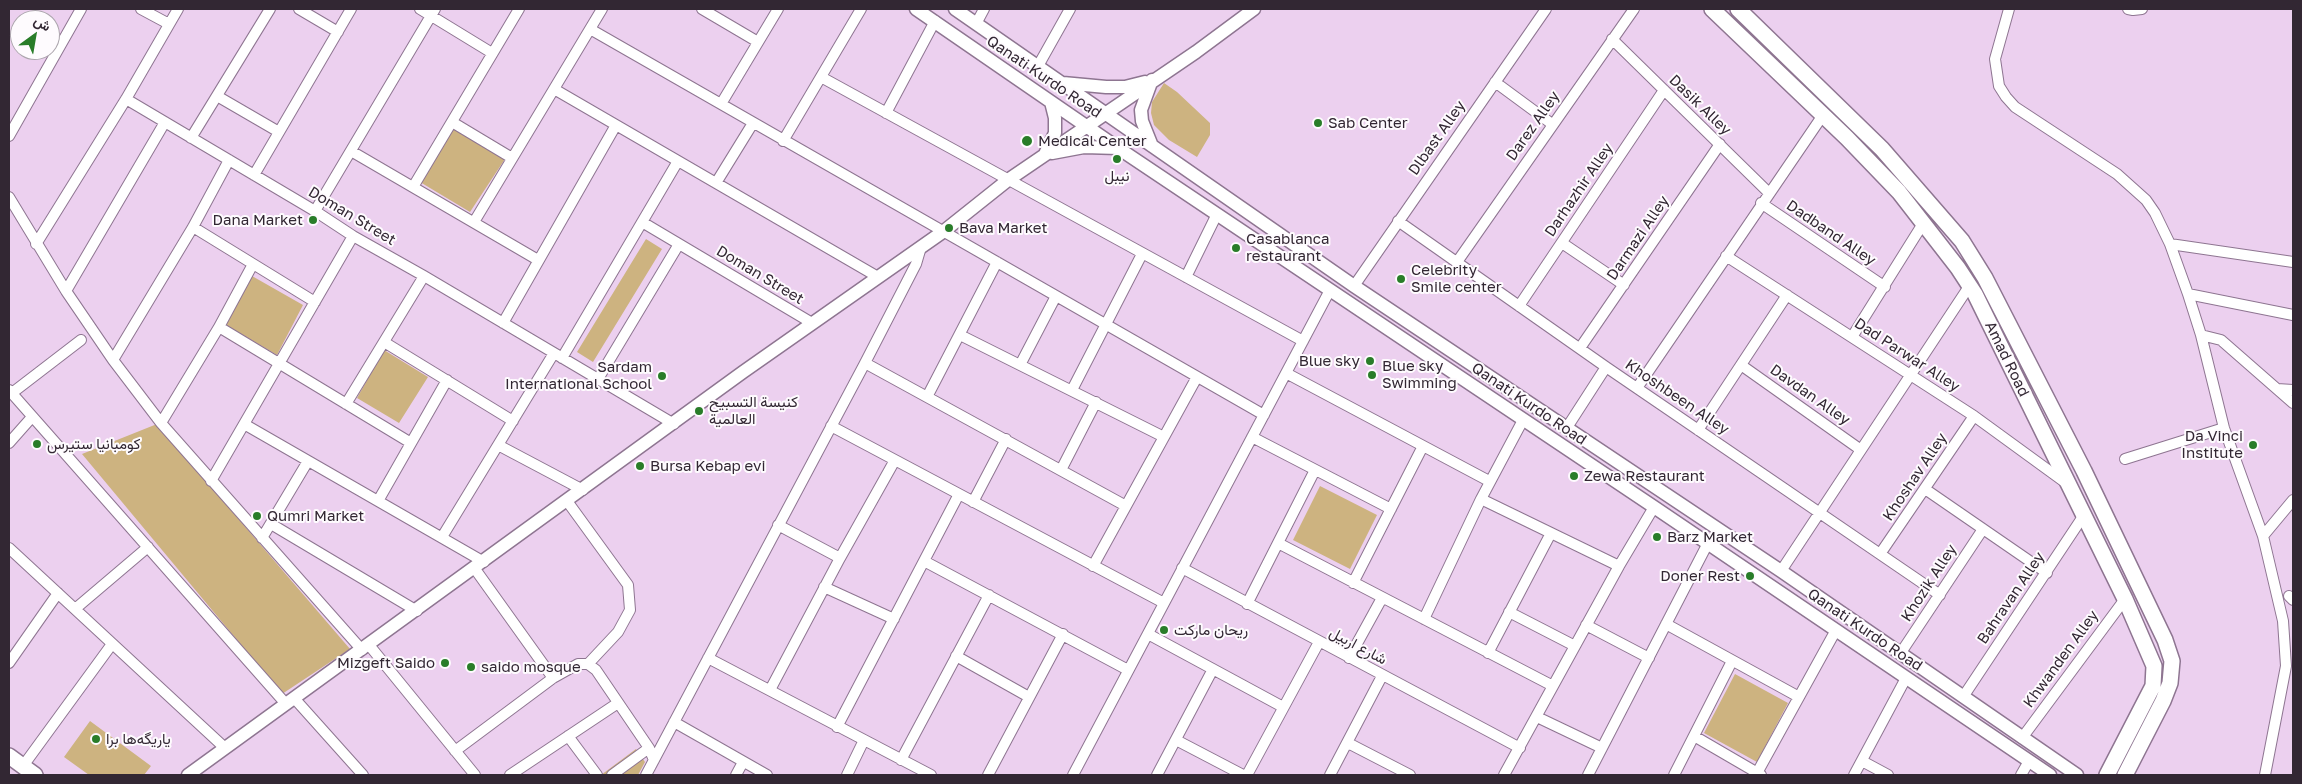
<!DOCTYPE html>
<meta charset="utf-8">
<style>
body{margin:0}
#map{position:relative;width:2302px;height:784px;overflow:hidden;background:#ecd0ef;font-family:"Golos Text",Vazirmatn,sans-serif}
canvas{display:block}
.frame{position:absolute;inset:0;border:10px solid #322733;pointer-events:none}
.north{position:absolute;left:10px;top:10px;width:50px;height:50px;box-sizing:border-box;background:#fefbfe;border:1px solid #aca6ad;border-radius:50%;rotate:32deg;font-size:14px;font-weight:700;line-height:20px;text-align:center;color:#322733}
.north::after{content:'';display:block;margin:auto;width:18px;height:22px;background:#297d29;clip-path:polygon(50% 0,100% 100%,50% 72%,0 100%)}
</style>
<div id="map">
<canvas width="2302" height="784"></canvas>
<div class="frame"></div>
<div class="north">ش</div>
</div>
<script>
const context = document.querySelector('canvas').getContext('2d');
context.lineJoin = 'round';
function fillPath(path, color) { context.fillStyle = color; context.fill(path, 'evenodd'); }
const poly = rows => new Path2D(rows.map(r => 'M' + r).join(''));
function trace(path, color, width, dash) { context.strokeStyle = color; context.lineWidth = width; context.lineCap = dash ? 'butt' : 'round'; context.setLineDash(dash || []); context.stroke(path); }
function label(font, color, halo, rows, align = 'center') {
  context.font = font + ' "Golos Text",Vazirmatn,sans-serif'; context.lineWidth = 4; context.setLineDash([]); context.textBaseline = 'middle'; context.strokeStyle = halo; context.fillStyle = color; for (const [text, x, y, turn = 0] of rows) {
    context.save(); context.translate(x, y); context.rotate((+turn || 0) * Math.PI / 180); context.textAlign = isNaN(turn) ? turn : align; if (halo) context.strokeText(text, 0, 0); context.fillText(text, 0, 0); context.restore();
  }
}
fillPath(poly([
 [1164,83,1177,92,1210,123,1210,135,1197,157,1169,140,1154,125,1151,113,1152,102],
 [453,128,505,159,470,212,420,182],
 [646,239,662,249,593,362,577,352],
 [252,276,303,305,277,355,226,325],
 [384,350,428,377,399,423,357,398],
 [157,424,350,649,282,694,82,454],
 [1320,486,1377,515,1350,569,1293,540],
 [1735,674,1788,703,1757,762,1704,733],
 [90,721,151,766,144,775,89,775,64,757],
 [636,749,645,762,638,775,601,775]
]), '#cdb380');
const minor = poly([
 [141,9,169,24],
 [299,9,338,32],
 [420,9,492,53],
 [702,9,758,42],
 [2009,9,1995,59,1999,86,2006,97,2015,107,2117,174,2146,200,2155,213,2170,244,2188,294,2201,335,2224,428,2263,536,2283,621,2286,666,2265,775],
 [2128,9,2133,10,2142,9],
 [976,24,984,9],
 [590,29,1264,415],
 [1612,39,1768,192],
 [1038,66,1070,9],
 [821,77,1303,341],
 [1495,82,1552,124],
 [554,89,878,277],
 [217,96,279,132],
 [126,99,315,211,353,236,424,276,674,424],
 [721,104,778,9],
 [886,113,935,21],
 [452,122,512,158],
 [9,136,81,9],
 [191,138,270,9],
 [783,141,861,9],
 [351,151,538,260],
 [254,175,351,9],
 [716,183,753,123],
 [413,187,519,9],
 [9,197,66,291,113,360,161,423,362,650],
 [1761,203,1885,287],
 [315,211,435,9],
 [1398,221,1606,367,1940,595],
 [474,222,602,9],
 [642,222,812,323],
 [193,227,315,302],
 [1562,243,1624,285],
 [36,244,126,99,178,9],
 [2170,244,2293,262],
 [1726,256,1974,416,2066,483],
 [1457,262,1634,9],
 [1186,277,1217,214],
 [1354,286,1546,9],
 [66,291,165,122],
 [2188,294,2293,315],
 [1519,306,1664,90],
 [503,323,616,125],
 [219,327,411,443],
 [960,335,1164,437],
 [2201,335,2221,340,2293,403],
 [1852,337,1924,222],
 [384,342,513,421],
 [1580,348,1720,144],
 [562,358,678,161],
 [113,360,193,227,229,160],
 [865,363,1126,506],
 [1020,365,1056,296],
 [1741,365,1861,450],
 [1286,373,1489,481],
 [598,379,679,244],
 [1637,388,1823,115],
 [2277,389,2293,390],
 [9,390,286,704],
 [1072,390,1142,254],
 [12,393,81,340],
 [927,397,997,262],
 [346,404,424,276],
 [161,423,219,327,253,264],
 [244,424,484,562],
 [831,426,1164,603],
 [1566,429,1606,367],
 [1698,430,1787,295],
 [1252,437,1391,509],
 [9,443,32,417],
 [498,445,583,490],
 [2125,459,2224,428],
 [1061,470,1096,402],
 [211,481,353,236],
 [1925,489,2047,573],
 [1481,499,1619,566],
 [378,501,447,380],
 [567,501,628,585,630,610,618,632,588,664],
 [973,502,1006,439],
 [271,524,417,611],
 [778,525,840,558],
 [2263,536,2293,500],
 [442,537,554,353],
 [262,538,308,461],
 [1278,543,1553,686],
 [9,548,225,748],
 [1880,554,1974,416],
 [924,561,1128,670],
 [1093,566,1197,377],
 [1182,568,1520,748],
 [475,569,553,678],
 [1781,571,1970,285],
 [1353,583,1423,446],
 [824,587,894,619],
 [2289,596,2293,600],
 [1247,604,1315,470],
 [75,609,148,547],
 [1509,612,1575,646],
 [1424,619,1481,499,1523,420],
 [1666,624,1799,697],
 [1586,625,1649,658],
 [1148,634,1283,707],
 [369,645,475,775],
 [1488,653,1551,533],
 [1900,654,1983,529],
 [956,656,1029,697],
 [708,658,931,775],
 [1349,658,1382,598],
 [9,663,58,593],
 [770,690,840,558,895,460],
 [1963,697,2084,515],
 [294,698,363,775],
 [1537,717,1602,748],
 [674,722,767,775],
 [837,727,959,494],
 [568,736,597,775],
 [1694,736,1761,775],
 [2022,738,2125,599],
 [1176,740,1243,775],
 [1348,743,1410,775],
 [455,751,553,678,578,664,588,664,596,670,649,748,654,760],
 [901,760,989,595],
 [1862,761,1888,775],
 [23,766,112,644],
 [1757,773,1836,630],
 [510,775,618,703],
 [612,775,649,748],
 [646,775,865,363,916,264,921,247],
 [736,775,743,762],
 [847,775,864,740],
 [988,775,1063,634],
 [1073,775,1330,290],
 [1157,775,1213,669],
 [1247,775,1319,642],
 [1330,775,1382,676],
 [1504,775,1619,566,1654,507],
 [1588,775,1708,543],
 [1674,775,1732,661],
 [1854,775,1906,678],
 [2021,775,2029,761]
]);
const tertiary = poly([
 [916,9,1118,148,1654,507,2050,775],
 [955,9,1354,286,1781,571,2077,775],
 [1063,83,1106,87,1125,87,1145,82],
 [1152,146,1142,121,1141,110,1152,80],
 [1052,153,1084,147,1118,148],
 [1045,154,1055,133,1055,118,1051,102],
 [188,775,743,372,944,231,1008,180,1196,52,1254,9]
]);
const primary = poly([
 [1712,9,1847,138,1899,192,1958,268,1975,294,2125,599,2154,666,2153,686,2107,775],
 [1738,9,1882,149,1962,241,1985,278,2084,471,2165,640,2172,661,2170,683,2163,701,2125,775],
 [9,756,35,775]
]);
trace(minor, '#8e7591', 12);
trace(tertiary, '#8e7591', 15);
trace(primary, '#8e7591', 18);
trace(minor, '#fff', 10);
trace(tertiary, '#fff', 12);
trace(primary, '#fff', 15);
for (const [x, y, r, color] of [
 [1318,123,5,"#297d29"],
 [1027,141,6,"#297d29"],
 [1117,159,5,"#297d29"],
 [313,220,5,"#297d29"],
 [949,228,5,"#297d29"],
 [1236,248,5,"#297d29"],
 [1401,279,5,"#297d29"],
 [1370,361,5,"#297d29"],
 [1372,375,5,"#297d29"],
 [662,376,5,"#297d29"],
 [699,411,5,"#297d29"],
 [37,444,5,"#297d29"],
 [2253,445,5,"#297d29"],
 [640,466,5,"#297d29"],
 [1574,476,5,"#297d29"],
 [257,516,5,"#297d29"],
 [1657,537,5,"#297d29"],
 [1750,576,5,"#297d29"],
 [1164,630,5,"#297d29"],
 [445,663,5,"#297d29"],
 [471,667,5,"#297d29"],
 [96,739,5,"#297d29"]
]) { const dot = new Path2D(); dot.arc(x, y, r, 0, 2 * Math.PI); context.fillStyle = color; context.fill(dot); trace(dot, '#fefbfe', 2); }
label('15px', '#322733', '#fefbfe', [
 ["Qanati Kurdo Road",1044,77,34],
 ["Dasik Alley",1700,105,44],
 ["Darez Alley",1533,126,-55],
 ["Dlbast Alley",1437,138,-55],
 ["Darhazhir Alley",1579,190,-56],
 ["Doman Street",352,216,31],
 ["Dadband Alley",1831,233,34],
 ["Darmazi Alley",1638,238,-56],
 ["Doman Street",760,275,31],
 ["Dad Parwar Alley",1907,355,33],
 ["Amad Road",2007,359,64],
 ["Davdan Alley",1810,395,35],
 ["Khoshbeen Alley",1677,397,34],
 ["Qanati Kurdo Road",1529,404,34],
 ["Khoshav Alley",1915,477,-56],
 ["Khozik Alley",1929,583,-57],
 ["Bahravan Alley",2011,598,-56],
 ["Qanati Kurdo Road",1865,630,34],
 ["شارع اربيل",1358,646,28],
 ["Khwanden Alley",2061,659,-54]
]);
label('15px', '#322733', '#fefbfe', [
 ["Sab Center",1328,123],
 ["Medical Center",1038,141],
 ["نيبل",1117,176,"center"],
 ["Dana Market",303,220,"right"],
 ["Bava Market",959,228],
 ["Casablanca",1246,239],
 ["restaurant",1246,256],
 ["Celebrity",1411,270],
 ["Smile center",1411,287],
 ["Blue sky",1360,361,"right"],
 ["Blue sky",1382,366],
 ["Swimming",1382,383],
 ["Sardam",652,367,"right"],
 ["International School",652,384,"right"],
 ["كنيسة التسبيح",709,402],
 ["العالمية",709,419],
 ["Da Vinci",2243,436,"right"],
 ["Institute",2243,453,"right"],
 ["كومبانيا ستيرس",47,444],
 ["Bursa Kebap evi",650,466],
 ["Zewa Restaurant",1584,476],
 ["Qumri Market",267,516],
 ["Barz Market",1667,537],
 ["Doner Rest",1740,576,"right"],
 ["ريحان ماركت",1174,630],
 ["Mizgeft Saido",435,663,"right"],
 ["saido mosque",481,667],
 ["یاریگەها برا",106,739]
], 'left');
</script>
